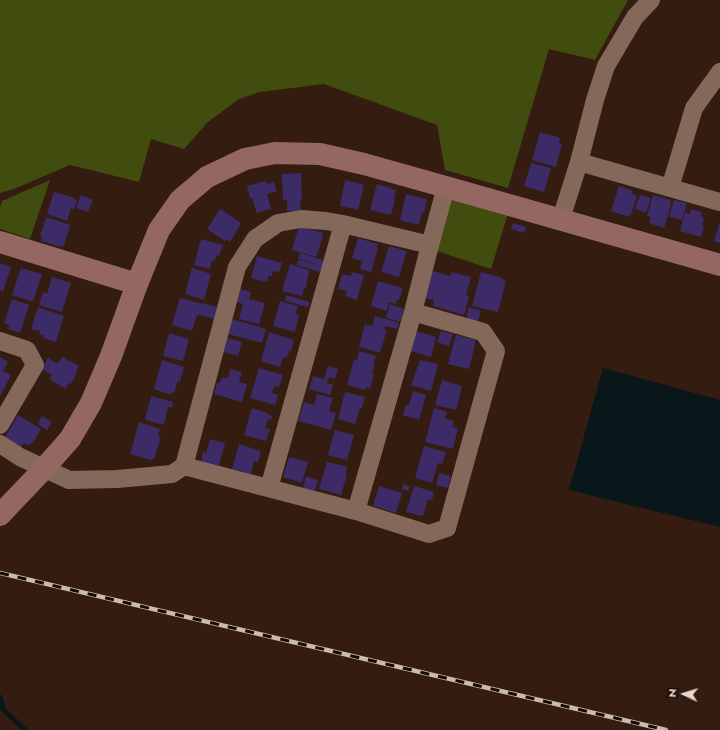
<!DOCTYPE html>
<style>
body{margin:0}
#map{position:relative;width:720px;height:730px;overflow:hidden;background:#341c10;font-family:Jost,sans-serif}
canvas{display:block}
.north{position:absolute;left:664px;top:674px;width:40px;height:40px;-webkit-text-stroke:3px #140905;paint-order:stroke;rotate:274deg;font-size:11px;font-weight:700;line-height:16px;text-align:center;color:#e8d8d0}
.north::after{content:'';display:block;margin:auto;width:14px;height:18px;background:#e8d8d0;clip-path:polygon(50% 0,100% 100%,50% 72%,0 100%)}
</style>
<div id="map">
<canvas width="720" height="730"></canvas>
<div class="north">N</div>
</div>
<script>
const context = document.querySelector('canvas').getContext('2d');
context.lineJoin = 'round';
function fillPath(path, color) { context.fillStyle = color; context.fill(path, 'evenodd'); }
const poly = rows => new Path2D(rows.map(r => 'M' + r).join(''));
function trace(path, color, width, dash) { context.strokeStyle = color; context.lineWidth = width; context.lineCap = dash ? 'butt' : 'round'; context.setLineDash(dash || []); context.stroke(path); }
fillPath(poly([
 [0,0,628,0,595,60,549,49,508,188,445,170,437,125,324,84,260,92,239,99,208,122,184,149,151,139,139,182,70,165,14,189,0,193],
 [50,180,30,239,0,229,0,207,2,201],
 [451,196,508,213,491,269,437,251]
]), '#414c0f');
fillPath(poly([
 [603,368,720,400,720,527,569,490]
]), '#09171a');
trace(poly([
 [0,697,3,709,25,730]
]), '#09171a', 5);
fillPath(poly([
 [540,132,560,138,559,143,562,144,556,167,532,160],
 [531,163,551,168,544,192,524,186],
 [301,173,302,199,300,199,301,211,287,211,287,200,283,200,282,174],
 [345,180,364,185,358,210,340,206],
 [266,181,267,184,274,182,277,191,267,194,271,209,257,213,252,198,250,198,247,186],
 [377,184,391,188,391,189,396,190,394,199,395,200,391,215,370,210],
 [619,186,633,191,632,194,636,195,636,197,637,197,630,217,611,211],
 [54,192,75,198,75,200,77,200,74,209,71,208,67,221,47,214],
 [406,194,427,199,424,212,422,212,419,225,400,220],
 [81,195,93,200,88,212,76,208],
 [640,195,651,198,646,213,635,209],
 [653,195,671,200,670,204,671,205,664,228,649,223,651,217,647,216],
 [674,200,687,203,682,220,669,217],
 [220,209,240,222,241,224,230,242,226,239,225,241,207,229],
 [691,209,702,212,701,217,704,218,702,227,704,227,701,237,680,231,685,212,690,214],
 [46,217,70,225,64,246,61,246,61,247,41,241,42,237,40,236],
 [720,222,720,243,714,241],
 [513,223,526,227,524,233,511,229],
 [299,226,323,233,322,236,323,237,316,257,292,250],
 [358,238,378,244,377,247,378,248,371,272,360,269,362,261,352,258],
 [201,239,223,245,219,256,217,255,216,259,214,259,214,261,212,260,210,269,194,265],
 [389,246,407,251,399,277,381,272],
 [300,253,323,260,322,266,298,259],
 [257,256,282,263,279,272,273,271,272,276,269,276,267,282,251,278],
 [298,260,322,266,320,272,297,265],
 [0,263,11,267,3,292,0,291],
 [290,264,309,270,306,288,304,288,302,296,282,291],
 [21,268,42,274,33,301,31,301,12,295],
 [192,268,211,274,204,300,185,294],
 [433,271,450,276,451,272,471,277,466,295,469,296,464,315,433,306,434,300,425,298],
 [352,272,364,275,357,300,345,296,347,291,338,289,342,274,351,276],
 [481,272,503,278,503,280,506,281,498,312,472,306],
 [52,277,71,283,62,312,39,305,43,292,47,294],
 [378,281,403,288,399,300,397,300,396,304,389,302,387,311,371,306],
 [240,289,251,292,249,299,265,303,259,324,239,319,243,304,237,302],
 [286,295,310,302,308,307,285,301],
 [180,298,203,304,199,316,197,315,192,331,172,325],
 [12,299,29,305,20,333,8,329,10,325,4,323],
 [280,301,298,306,295,314,299,315,295,332,273,326],
 [203,303,217,307,214,319,200,315],
 [390,304,404,309,400,322,386,318],
 [38,307,64,316,56,342,43,338,44,336,39,334,40,331,31,329],
 [469,307,481,311,478,322,466,319],
 [375,316,399,323,397,329,385,326,384,329,387,330,380,353,359,347,365,324,372,326],
 [232,319,266,329,262,343,228,334],
 [416,331,436,337,431,357,411,351],
 [441,331,453,334,449,346,437,342],
 [269,332,294,340,291,351,289,351,287,358,285,357,284,358,283,358,280,367,261,361],
 [169,333,189,339,183,361,163,356],
 [456,335,476,340,469,369,448,364],
 [227,338,242,342,238,356,224,352],
 [359,351,376,356,373,365,375,365,372,374,374,375,370,389,366,387,365,390,347,385,354,359,357,360],
 [0,357,8,362,3,371,11,375,0,397],
 [62,357,79,366,76,372,77,373,71,384,69,383,66,389,49,379,52,375,42,369,48,358,58,364],
 [162,360,184,367,180,382,178,381,174,393,171,393,171,395,154,389],
 [420,360,438,364,431,391,411,385],
 [328,366,338,369,335,379,329,377,327,383,333,385,330,395,309,389,313,376,324,379],
 [259,368,283,375,279,387,274,386,272,393,278,395,275,405,250,398],
 [230,369,242,372,239,382,247,384,242,402,214,394,217,383,220,383,222,378,228,378],
 [442,380,462,386,456,410,435,405],
 [413,391,426,395,419,420,403,415,406,405,409,405],
 [345,392,365,397,362,408,360,408,355,424,338,419],
 [317,394,333,398,329,411,336,413,331,430,298,421,304,402,314,405],
 [151,396,173,402,172,408,168,407,164,425,145,420],
 [252,408,268,413,267,414,272,416,271,420,268,419,265,428,270,429,266,441,244,435],
 [434,408,447,412,445,418,454,421,452,427,458,428,453,449,425,442],
 [18,415,41,429,32,444,30,443,29,446,24,443,21,448,4,439],
 [42,416,52,422,47,430,38,424],
 [139,422,160,429,158,436,161,437,154,459,152,459,151,460,130,454],
 [335,430,354,435,347,460,328,455],
 [210,439,225,443,219,466,201,461,203,452,206,453],
 [239,444,261,451,258,462,254,461,251,474,232,469],
 [424,446,446,452,442,464,438,463,432,483,415,478],
 [289,457,308,462,302,483,283,477],
 [327,462,346,466,346,468,347,468,346,474,347,474,341,495,319,489],
 [439,473,451,476,448,488,436,485],
 [306,476,318,480,315,491,303,488],
 [403,484,410,486,408,491,402,489],
 [379,486,402,493,396,513,373,506],
 [414,486,434,492,432,500,428,499,423,516,406,512]
]), '#3c2b67');
trace(poly([
 [579,162,720,202],
 [670,188,694,108,720,72],
 [561,219,579,162,595,100,606,66,635,17,651,0],
 [430,245,446,187],
 [0,341,27,350,35,365,0,425],
 [0,444,20,457,69,480,117,479,172,474,184,466,237,267,255,239,278,223,301,219,326,221,343,224,430,245,413,312,356,511],
 [184,466,356,511,429,534,447,528,496,351,483,332,413,312],
 [269,488,343,224]
]), '#846859', 18);
trace(poly([
 [0,242,137,284],
 [0,515,39,474,70,439,91,403,111,356,137,284,159,230,180,200,207,177,245,159,275,153,320,154,364,164,446,187,720,265]
]), '#946761', 22);
const rail = poly([
 [0,573,666,730]
]);
trace(rail, '#cbbab1', 4.5);
trace(rail, '#140905', 3, [9]);
</script>
